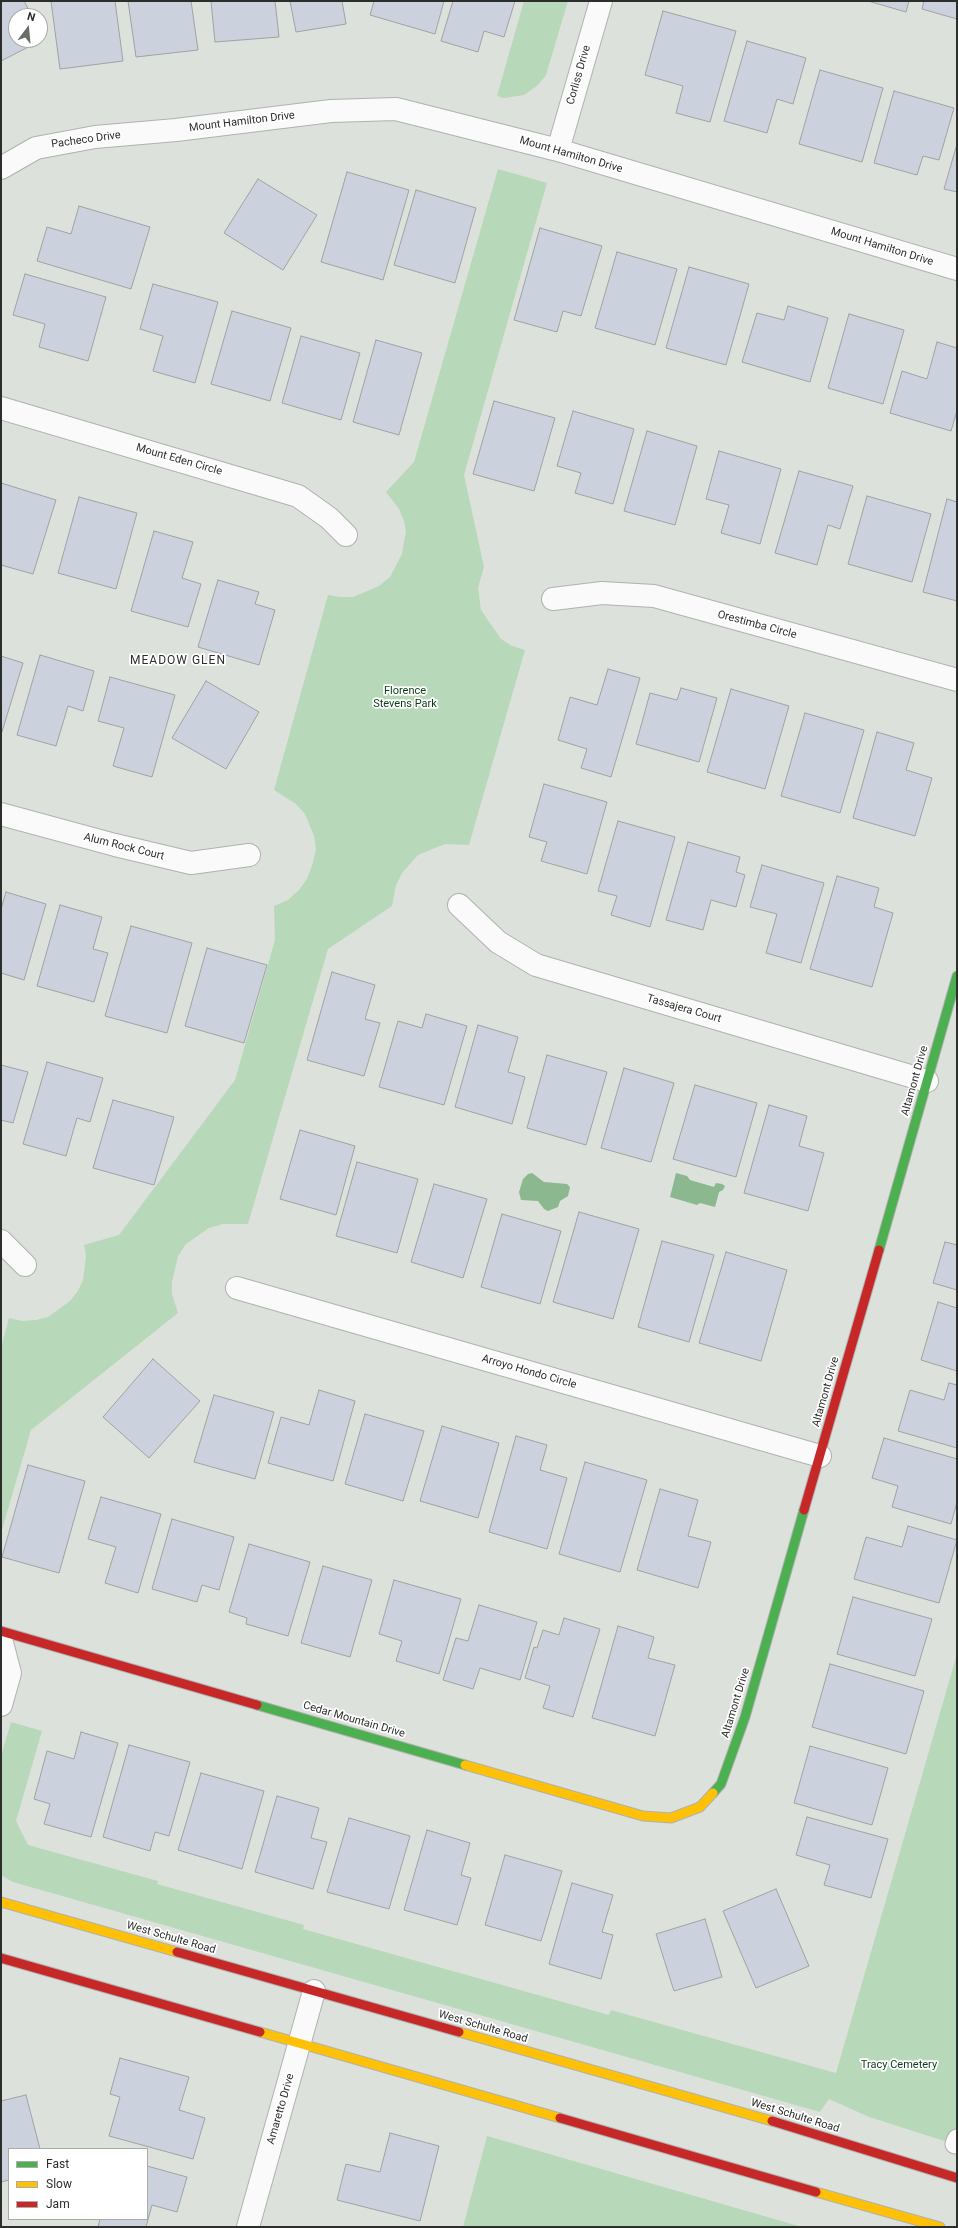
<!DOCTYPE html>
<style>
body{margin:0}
#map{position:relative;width:958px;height:2228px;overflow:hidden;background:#dce1dc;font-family:Roboto,sans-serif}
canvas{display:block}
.frame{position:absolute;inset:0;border:2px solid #2b2e2b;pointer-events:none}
.legend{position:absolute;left:8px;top:2148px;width:140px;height:72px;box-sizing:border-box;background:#fff;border:1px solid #aaabaa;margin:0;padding:5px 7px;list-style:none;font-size:12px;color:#2b2e2b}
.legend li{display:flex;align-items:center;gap:8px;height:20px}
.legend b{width:20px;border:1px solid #aaabaa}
.north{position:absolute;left:8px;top:8px;width:40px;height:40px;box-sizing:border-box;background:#fff;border:1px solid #aaabaa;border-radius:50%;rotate:16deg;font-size:11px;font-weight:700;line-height:16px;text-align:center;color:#2b2e2b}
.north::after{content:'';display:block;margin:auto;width:14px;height:18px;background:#696d69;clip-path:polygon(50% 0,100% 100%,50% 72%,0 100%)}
</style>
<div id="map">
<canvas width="958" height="2228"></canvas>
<div class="frame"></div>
<ul class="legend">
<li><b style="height:5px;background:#4caf50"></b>Fast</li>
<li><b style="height:5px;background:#ffc107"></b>Slow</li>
<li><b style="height:5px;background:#c62828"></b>Jam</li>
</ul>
<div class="north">N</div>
</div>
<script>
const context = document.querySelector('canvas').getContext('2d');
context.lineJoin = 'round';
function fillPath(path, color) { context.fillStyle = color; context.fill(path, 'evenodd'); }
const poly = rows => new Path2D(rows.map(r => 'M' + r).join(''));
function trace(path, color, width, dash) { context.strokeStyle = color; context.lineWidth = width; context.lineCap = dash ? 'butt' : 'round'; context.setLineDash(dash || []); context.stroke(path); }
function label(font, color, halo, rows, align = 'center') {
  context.font = font + ' Roboto,sans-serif'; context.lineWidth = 3.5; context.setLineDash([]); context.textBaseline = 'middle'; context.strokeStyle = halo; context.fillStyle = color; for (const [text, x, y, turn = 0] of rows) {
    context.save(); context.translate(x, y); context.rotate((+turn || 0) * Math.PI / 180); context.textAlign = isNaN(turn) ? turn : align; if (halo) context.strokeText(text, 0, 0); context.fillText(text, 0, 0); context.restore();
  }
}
fillPath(poly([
 [524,1,568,1,546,75,538,85,524,95,504,98,497,96],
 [498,169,547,183,464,475,484,567,478,588,481,610,501,639,512,646,525,650,469,845,445,844,418,855,402,873,396,885,392,906,328,949,248,1224,223,1224,209,1228,186,1244,178,1256,172,1282,172,1294,178,1313,31,1430,1,1533,1,1348,9,1318,22,1321,36,1320,48,1317,70,1301,78,1291,83,1280,86,1256,84,1245,119,1235,235,1080,275,940,274,906,288,900,299,890,307,879,313,863,316,849,314,836,305,814,296,804,274,790,328,595,340,597,353,597,379,586,390,577,402,554,406,531,404,521,399,509,386,492,414,462],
 [957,1654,957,2145,869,2117,829,2099,820,2112,13,1882,1,1875,1,1756,11,1722,42,1731,16,1821,28,1845,158,1881,157,1884,304,1925,303,1929,609,2015,611,2010,836,2073],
 [487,2136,802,2227,463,2227]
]), '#b8d8ba');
fillPath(poly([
 [532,1173,544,1182,567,1184,570,1187,568,1196,560,1201,558,1207,548,1211,544,1209,538,1201,521,1200,519,1192,523,1179,528,1174],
 [676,1173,687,1176,690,1180,714,1187,716,1183,722,1184,725,1186,723,1190,719,1192,715,1207,700,1203,697,1205,670,1197]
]), '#8bb88f');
const building = poly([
 [1,1,24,1,32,16,16,16,16,40,40,40,40,32,44,39,1,61,1,1],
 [51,1,115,1,123,61,60,69,51,1],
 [128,1,191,1,198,50,136,57,128,1],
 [211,1,275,1,279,37,215,42,211,1],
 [290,1,342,1,346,24,296,32,290,1],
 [374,1,444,1,435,34,370,15,374,1],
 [453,1,515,1,504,37,484,31,478,52,441,41,453,1],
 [868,1,909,1,906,12,868,1],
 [924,1,957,1,957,19,922,9,924,1],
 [663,11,736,31,710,122,676,113,683,86,645,75,663,11],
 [747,41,806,58,793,104,777,99,767,133,724,121,747,41],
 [820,70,883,88,862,162,799,144,820,70],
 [894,91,954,108,939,160,923,156,917,175,874,163,894,91],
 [957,144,957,192,944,189,957,144],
 [347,172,409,190,383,280,321,262,347,172],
 [258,179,317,215,283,270,224,233,258,179],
 [416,190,476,208,455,283,394,265,416,190],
 [79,206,150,227,131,289,37,261,47,227,71,234,79,206],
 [540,228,602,246,581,316,563,311,557,332,514,320,540,228],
 [617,252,677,269,655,345,595,328,617,252],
 [689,267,749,284,726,365,666,348,689,267],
 [25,274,106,297,88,361,39,347,45,324,13,315,25,274],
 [153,284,218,302,195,383,153,371,163,336,140,329,153,284],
 [788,306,828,318,810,382,742,362,757,313,784,320,788,306],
 [232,311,291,328,270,401,211,384,232,311],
 [849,314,904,330,883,404,828,388,849,314],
 [301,336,360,353,341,420,282,403,301,336],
 [376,340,422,353,399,435,353,422,376,340],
 [937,342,957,348,957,411,951,431,890,413,902,371,927,379,937,342],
 [494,401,555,418,534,491,473,474,494,401],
 [573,411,634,429,613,504,575,493,581,473,557,466,573,411],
 [647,431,697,446,675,525,624,511,647,431],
 [719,451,781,469,760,544,721,533,729,505,706,499,719,451],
 [799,471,853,486,840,529,828,525,817,565,775,553,799,471],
 [1,483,56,500,33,574,1,565,1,483],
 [867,496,931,514,912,582,848,564,867,496],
 [79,497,137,513,116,589,58,573,79,497],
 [947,499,957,502,957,601,923,592,947,499],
 [154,531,193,542,182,578,201,584,188,627,131,611,154,531],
 [218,580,259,592,255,604,275,610,259,665,198,647,218,580],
 [40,655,94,671,83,711,68,706,56,746,17,735,40,655],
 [1,656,23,663,1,735,1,656],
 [608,669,640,678,611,777,581,768,587,749,558,740,570,697,597,705,608,669],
 [110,677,175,695,152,777,113,766,124,728,98,721,110,677],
 [206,681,259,712,226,769,172,738,206,681],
 [681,688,717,698,699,762,636,744,650,693,677,700,681,688],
 [731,689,789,706,765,789,707,772,731,689],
 [805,713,864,730,840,813,781,796,805,713],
 [877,732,914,743,906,770,932,778,915,836,853,818,877,732],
 [544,784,607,802,587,874,541,861,547,842,529,837,544,784],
 [618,821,675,837,650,927,611,915,617,896,598,891,618,821],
 [688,842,740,857,736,872,745,875,736,907,711,900,703,930,666,920,688,842],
 [762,865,824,883,801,963,766,953,777,914,750,907,762,865],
 [837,876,879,888,874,907,893,913,872,987,810,969,837,876],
 [6,892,46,904,24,980,1,973,1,909,6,892],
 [60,905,102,917,93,949,108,953,94,1002,37,986,60,905],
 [131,926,192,943,167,1033,105,1016,131,926],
 [207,948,267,965,244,1043,185,1026,207,948],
 [332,972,375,985,365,1019,380,1023,364,1076,307,1060,332,972],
 [426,1014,467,1026,444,1105,379,1087,398,1021,422,1028,426,1014],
 [478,1025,518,1037,508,1072,525,1077,512,1124,455,1107,478,1025],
 [547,1055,607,1072,586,1145,527,1128,547,1055],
 [47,1062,103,1078,90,1122,77,1118,66,1156,23,1144,47,1062],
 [1,1065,28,1072,13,1123,1,1120,1,1065],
 [624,1068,674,1083,651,1162,601,1148,624,1068],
 [695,1085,757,1103,736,1177,673,1159,695,1085],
 [113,1100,174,1117,154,1185,93,1168,113,1100],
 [769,1105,807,1116,799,1146,824,1153,808,1211,744,1193,769,1105],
 [300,1130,355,1146,336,1215,280,1199,300,1130],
 [357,1162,418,1179,397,1253,336,1236,357,1162],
 [434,1184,487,1199,463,1278,411,1262,434,1184],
 [579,1212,639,1229,613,1319,553,1302,579,1212],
 [502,1214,561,1231,540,1304,481,1287,502,1214],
 [662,1241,714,1255,689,1342,638,1327,662,1241],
 [945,1242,957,1245,957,1290,933,1283,945,1242],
 [726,1252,787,1270,761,1361,699,1343,726,1252],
 [938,1302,957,1308,957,1371,921,1360,938,1302],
 [153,1359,200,1401,149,1458,103,1417,153,1359],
 [949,1383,957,1385,957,1448,898,1431,910,1390,944,1400,949,1383],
 [319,1390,355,1401,333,1481,268,1463,281,1417,309,1425,319,1390],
 [214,1395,274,1412,255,1479,194,1462,214,1395],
 [365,1414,424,1431,403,1501,345,1484,365,1414],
 [442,1426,499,1443,478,1518,420,1501,442,1426],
 [516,1436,547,1445,540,1470,567,1478,547,1549,489,1532,516,1436],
 [884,1438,957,1459,957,1502,951,1524,892,1507,898,1486,872,1478,884,1438],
 [585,1462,647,1480,620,1572,559,1554,585,1462],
 [28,1465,85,1481,59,1573,2,1557,28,1465],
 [660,1489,698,1500,688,1536,711,1542,698,1588,637,1570,660,1489],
 [101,1497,161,1514,138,1593,105,1583,116,1547,88,1539,101,1497],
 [172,1519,234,1537,219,1590,202,1585,197,1602,152,1589,172,1519],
 [908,1526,957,1540,939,1603,854,1579,866,1537,902,1547,908,1526],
 [249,1544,310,1562,288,1636,246,1624,247,1618,229,1612,249,1544],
 [323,1566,372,1580,350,1657,301,1643,323,1566],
 [394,1580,461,1599,439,1674,396,1661,402,1641,379,1634,394,1580],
 [853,1597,932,1619,915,1676,837,1654,853,1597],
 [479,1605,537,1622,520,1680,480,1668,473,1689,443,1680,456,1638,468,1641,479,1605],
 [564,1618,600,1629,573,1717,543,1708,550,1686,525,1678,534,1647,537,1648,543,1630,559,1635,564,1618],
 [618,1626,654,1637,648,1658,675,1665,655,1736,592,1718,618,1626],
 [830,1664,924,1691,906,1754,812,1727,830,1664],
 [81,1732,118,1743,91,1837,44,1824,50,1804,34,1799,47,1751,74,1759,81,1732],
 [129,1745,190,1762,169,1836,155,1832,150,1851,103,1837,129,1745],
 [810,1746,888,1768,872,1825,794,1803,810,1746],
 [201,1773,264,1791,242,1869,178,1850,201,1773],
 [277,1796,319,1808,311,1838,327,1842,313,1889,255,1872,277,1796],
 [807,1817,888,1839,871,1898,824,1885,830,1865,796,1855,807,1817],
 [349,1818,410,1836,389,1909,327,1892,349,1818],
 [427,1830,470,1843,461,1875,471,1878,457,1925,404,1910,427,1830],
 [505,1855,562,1871,541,1941,485,1925,505,1855],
 [572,1883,613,1895,602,1932,613,1935,601,1979,549,1964,572,1883],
 [776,1889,809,1966,756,1988,723,1911,776,1889],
 [705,1919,722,1977,674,1991,656,1934,705,1919],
 [120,2058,189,2077,179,2110,205,2118,193,2159,109,2136,120,2097,110,2094,120,2058],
 [26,2095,40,2149,9,2149,9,2180,1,2182,1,2101,26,2095],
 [390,2133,439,2146,420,2221,337,2200,346,2164,380,2172,390,2133],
 [147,2166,187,2177,177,2212,152,2205,146,2227,98,2227,100,2219,147,2219,147,2166]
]);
fillPath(building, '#ccd2dd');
trace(building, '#a0a2a2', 1);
const lane = poly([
 [955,2144,957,2139]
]);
const street = poly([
 [558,150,601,1],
 [1,168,36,148,95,137,176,130,331,111,396,109,558,150,957,269],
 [1,408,298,496,329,518,346,535],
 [553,599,602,593,654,596,957,680],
 [1,814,115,845,191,863,249,855],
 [459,905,498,942,536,965,927,1081],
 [1,1241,25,1265],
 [237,1288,820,1456],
 [1,1639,10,1673,1,1705],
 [248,2227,314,1991]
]);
const fast = poly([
 [879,1250,957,976],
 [257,1705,465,1765],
 [713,1793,721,1784,745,1717,804,1510]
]);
const slow = poly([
 [465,1765,643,1816,671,1818,700,1807,713,1793],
 [1,1902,177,1952],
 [260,2032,560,2118],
 [459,2032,772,2121],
 [816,2192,940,2227]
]);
const jam = poly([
 [804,1510,879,1250],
 [1,1631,257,1705],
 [177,1952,459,2032],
 [1,1958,260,2032],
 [560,2118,816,2192],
 [772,2121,957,2178]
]);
trace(lane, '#afb2af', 21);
trace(street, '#afb2af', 24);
trace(fast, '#afb2af', 11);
trace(slow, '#afb2af', 11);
trace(jam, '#afb2af', 11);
trace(lane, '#fafafa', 19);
trace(street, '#fafafa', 22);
trace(fast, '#4caf50', 9);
trace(slow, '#ffc107', 9);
trace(jam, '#c62828', 9);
label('11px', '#2b2e2b', '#fff', [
 ["Corliss Drive",579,75,-74],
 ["Mount Hamilton Drive",242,122,-7],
 ["Pacheco Drive",86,140,-8],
 ["Mount Hamilton Drive",571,155,16],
 ["Mount Hamilton Drive",882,247,17],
 ["Mount Eden Circle",179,460,16],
 ["Orestimba Circle",757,625,15],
 ["Alum Rock Court",124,847,14],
 ["Tassajera Court",684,1009,16],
 ["Altamont Drive",915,1081,-74],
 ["Arroyo Hondo Circle",529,1372,16],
 ["Altamont Drive",826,1392,-74],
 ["Altamont Drive",736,1703,-73],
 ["Cedar Mountain Drive",354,1720,16],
 ["West Schulte Road",171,1938,16],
 ["West Schulte Road",483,2027,16],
 ["Amaretto Drive",281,2109,-74],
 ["West Schulte Road",795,2116,17]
]);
label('11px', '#0d3b15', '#fff', [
 ["Florence",405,691],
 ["Stevens Park",405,704],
 ["Tracy Cemetery",899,2065]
]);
context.letterSpacing = '1px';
label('12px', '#2b2e2b', '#fff', [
 ["MEADOW GLEN",178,661]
]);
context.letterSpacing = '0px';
</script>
